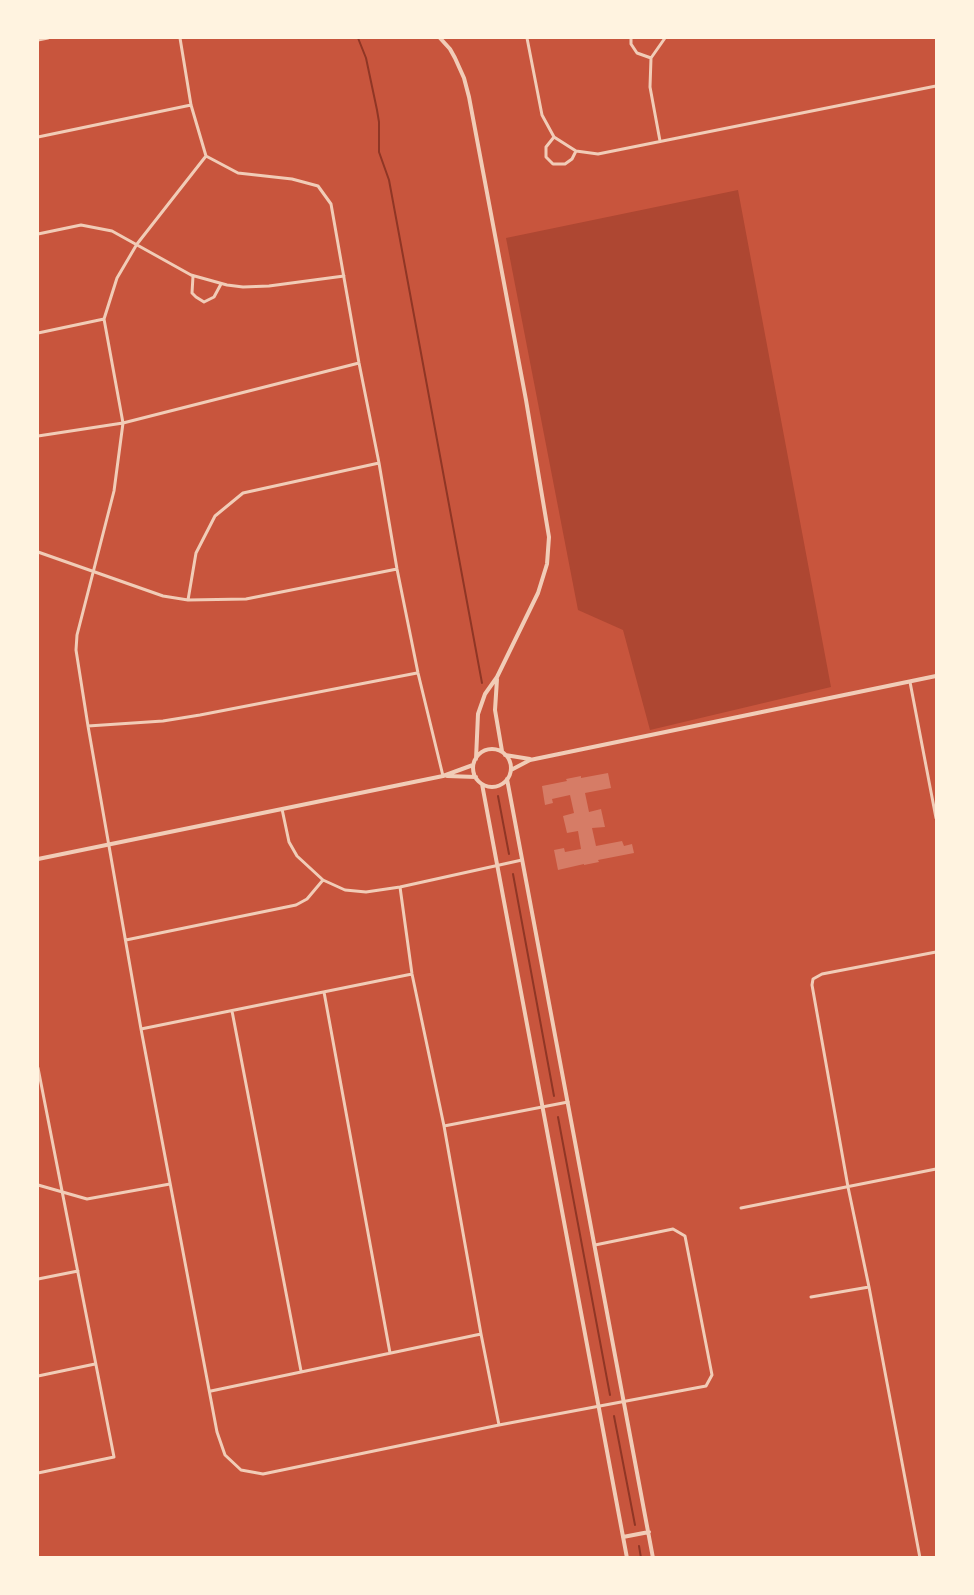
<!DOCTYPE html>
<style>
body{margin:0}
#map{position:relative;width:974px;height:1595px;overflow:hidden;background:#c8553d;font-family:"Space Grotesk",sans-serif}
canvas{display:block}
.frame{position:absolute;inset:0;border:39px solid #fff3e0;pointer-events:none}
</style>
<div id="map">
<canvas width="974" height="1595"></canvas>
<div class="frame"></div>
</div>
<script>
const context = document.querySelector('canvas').getContext('2d');
context.lineJoin = 'round';
function fillPath(path, color) { context.fillStyle = color; context.fill(path, 'evenodd'); }
const poly = rows => new Path2D(rows.map(r => 'M' + r).join(''));
function trace(path, color, width, dash) { context.strokeStyle = color; context.lineWidth = width; context.lineCap = dash ? 'butt' : 'round'; context.setLineDash(dash || []); context.stroke(path); }
fillPath(poly([
 [738,190,831,687,650,730,623,630,578,610,506,238]
]), '#ae4732');
trace(poly([
 [358,38,366,58,377,110,379,122,379,152,389,180,482,683],
 [498,796,509,854],
 [513,874,554,1096],
 [558,1117,610,1395],
 [614,1416,635,1525],
 [639,1546,641,1558]
]), '#8f3625', 2);
fillPath(poly([
 [608,773,611,788,585,793,589,812,601,809,605,827,592,828,596,846,622,841,624,846,632,844,634,853,598,860,599,862,584,865,584,864,558,870,554,850,564,848,565,852,581,849,578,831,567,833,563,816,574,813,570,795,552,799,553,803,545,805,542,786,567,781,566,779,581,776,581,778]
]), '#d67c66');
trace(poly([
 [180,38,191,105,206,156],
 [527,38,542,115,554,137,576,151,598,154,936,86],
 [631,38,631,44,637,53,651,58],
 [38,40,48,38],
 [38,137,191,105],
 [554,137,546,147,546,157,553,164,565,164,572,159,576,151],
 [660,141,650,87,651,58,665,38],
 [206,156,137,244,117,278,104,319,123,423,114,491,77,635,76,650,88,726,141,1029,217,1432,225,1455,241,1470,263,1474,499,1425,706,1386,712,1375,685,1236,673,1229,595,1245],
 [206,156,238,173,292,179,318,186,331,204,359,363,379,463,397,569,418,673,443,776],
 [38,234,81,225,112,231,191,275,227,285,243,287,269,286,344,276],
 [193,276,192,293,196,297,204,302,214,297,221,284],
 [38,333,104,319],
 [38,436,123,423,359,363],
 [38,552,163,596,188,600,246,599,397,569],
 [188,600,196,553,215,516,243,493,379,463],
 [910,682,936,818],
 [88,726,163,721,200,715,417,673],
 [282,809,289,842,297,856,323,880],
 [400,887,412,974,444,1126,481,1334,499,1425],
 [126,940,296,905,307,899,323,880,345,890,366,892,400,887,522,860],
 [324,992,390,1353],
 [232,1011,301,1371],
 [141,1029,412,974],
 [38,1068,114,1457,38,1473],
 [444,1126,568,1102],
 [38,1185,87,1199,170,1184],
 [741,1208,936,1169],
 [38,1279,78,1271],
 [811,1297,869,1287],
 [38,1376,95,1364],
 [211,1391,481,1334],
 [920,1558,869,1287,848,1187,812,985,813,979,822,974,936,952]
]), '#f1ccb7', 3);
trace(poly([
 [440,38,450,49,455,58,464,78,469,97,526,400,549,537,547,564,538,593,497,677,485,694,478,714,476,759],
 [497,679,495,710,502,751],
 '473 768a19 19 0 1 1 38 0a19 19 0 1 1-38 0Z',
 [505,755,530,759],
 [511,770,530,760,936,676],
 [447,776,476,777],
 [507,779,653,1558],
 [482,784,627,1558],
 [38,859,443,776,473,765],
 [623,1537,649,1532]
]), '#f1ccb7', 4);
</script>
